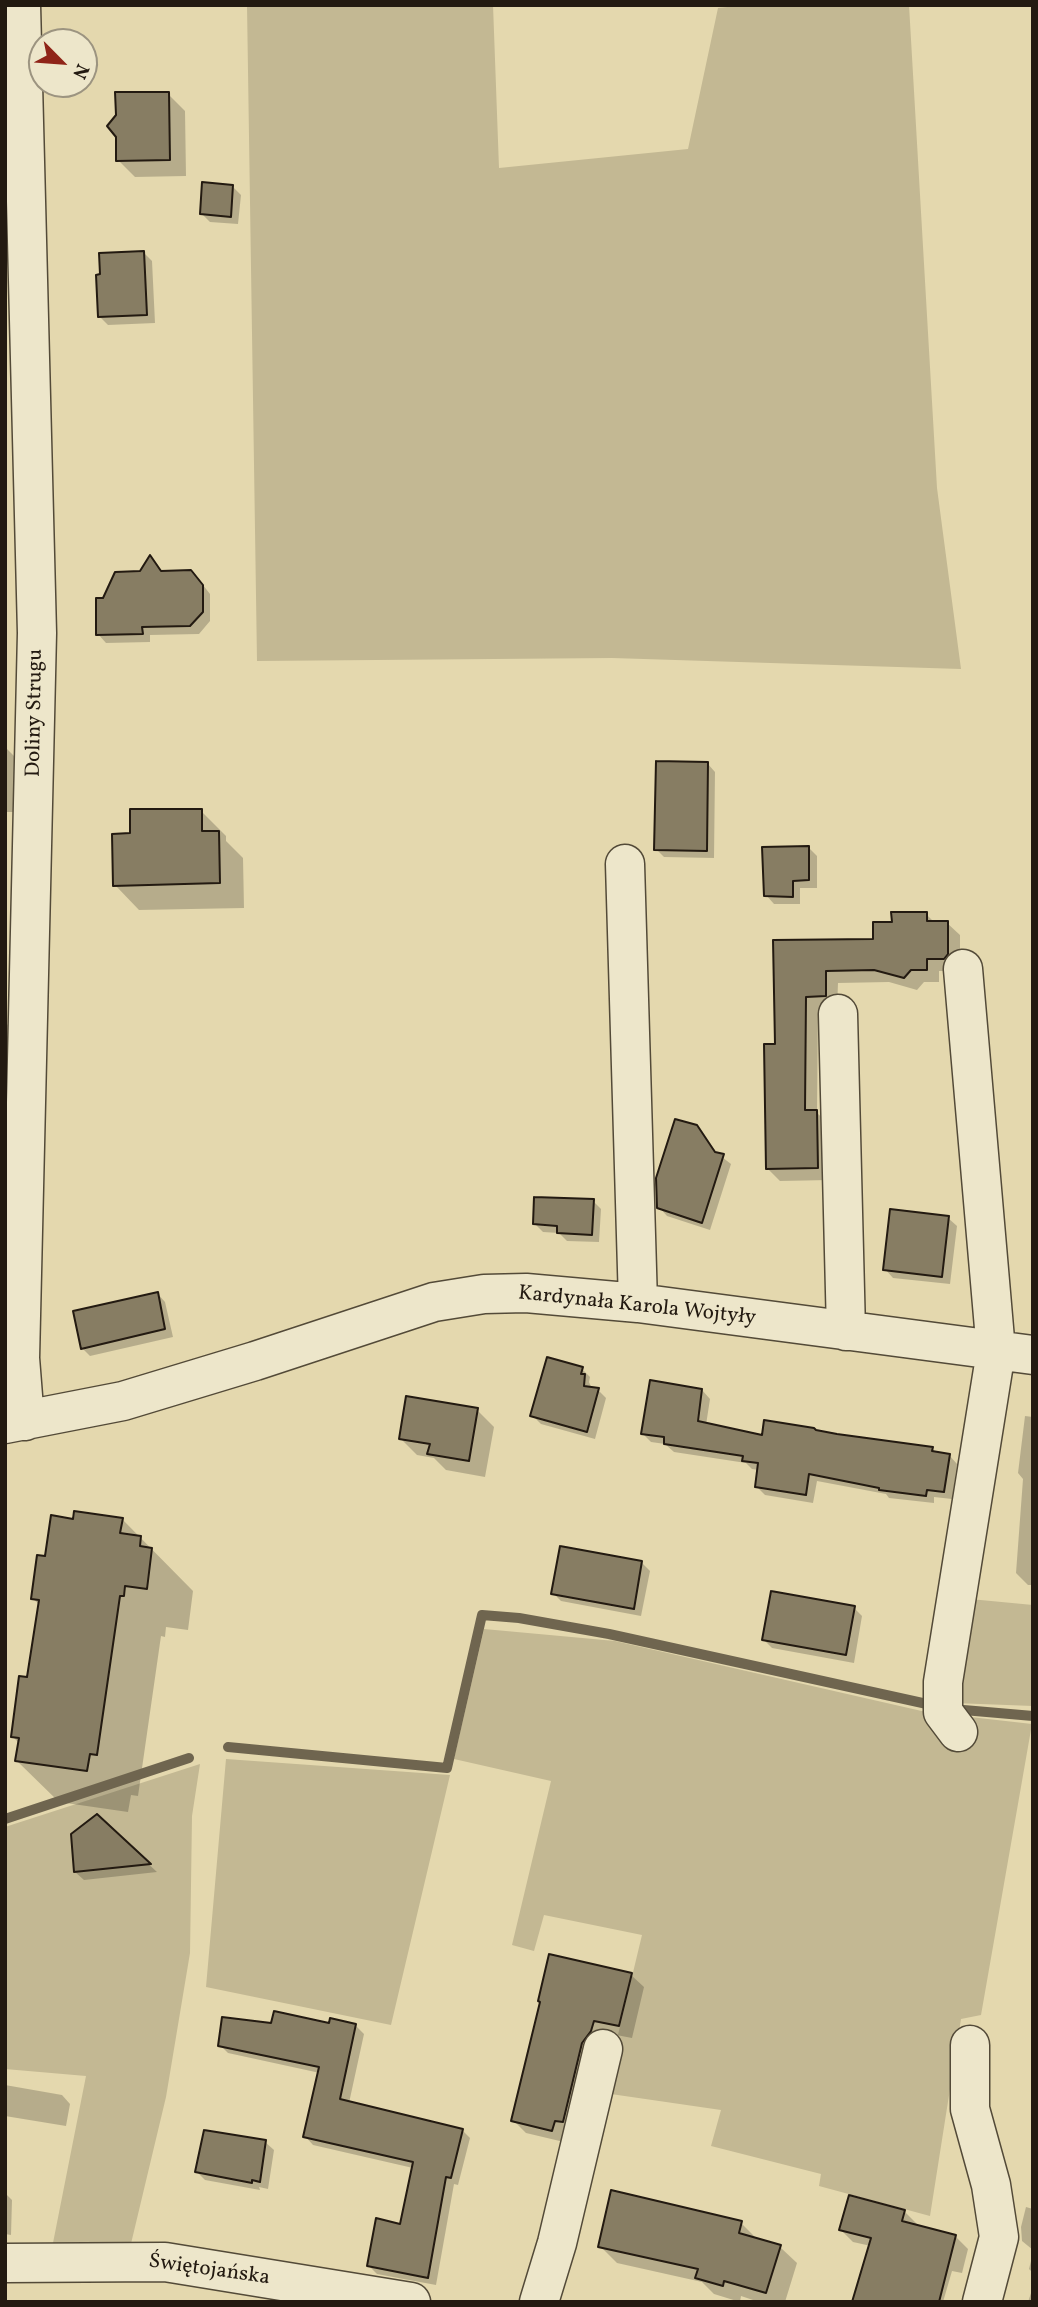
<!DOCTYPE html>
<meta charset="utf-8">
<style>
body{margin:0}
#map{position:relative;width:1038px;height:2307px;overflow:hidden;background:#e4d8ae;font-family:Vollkorn,serif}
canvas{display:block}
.frame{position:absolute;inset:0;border:7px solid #231a11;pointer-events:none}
.north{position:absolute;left:28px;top:28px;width:70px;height:70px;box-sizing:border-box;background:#ede6ca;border:2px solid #9c9480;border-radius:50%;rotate:115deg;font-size:19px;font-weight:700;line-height:28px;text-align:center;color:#231a11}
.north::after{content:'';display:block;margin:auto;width:24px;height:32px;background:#8f2418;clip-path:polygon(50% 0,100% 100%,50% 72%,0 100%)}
</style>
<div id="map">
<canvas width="1038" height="2307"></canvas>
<div class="frame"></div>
<div class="north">N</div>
</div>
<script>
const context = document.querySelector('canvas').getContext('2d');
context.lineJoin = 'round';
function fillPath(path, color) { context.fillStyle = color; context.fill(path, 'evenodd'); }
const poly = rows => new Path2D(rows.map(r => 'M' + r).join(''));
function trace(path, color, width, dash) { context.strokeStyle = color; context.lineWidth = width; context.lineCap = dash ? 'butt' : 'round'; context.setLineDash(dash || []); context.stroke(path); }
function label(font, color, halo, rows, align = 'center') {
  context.font = font + ' Vollkorn,serif'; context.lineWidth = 5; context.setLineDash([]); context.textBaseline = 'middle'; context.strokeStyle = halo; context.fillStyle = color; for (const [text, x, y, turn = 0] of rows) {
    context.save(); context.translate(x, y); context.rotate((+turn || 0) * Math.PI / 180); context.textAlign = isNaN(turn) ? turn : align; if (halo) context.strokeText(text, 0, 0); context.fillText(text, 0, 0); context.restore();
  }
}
fillPath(poly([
 [247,5,493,5,499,168,688,149,718,8,746,5,909,5,937,488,961,669,612,658,257,661],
 [970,1599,1033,1605,1033,1706,954,1703],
 [484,1629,615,1641,926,1712,1032,1724,981,2015,961,2019,930,2216,819,2186,821,2174,711,2146,721,2110,604,2093,642,1935,544,1915,534,1951,512,1945,551,1781,454,1759],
 [226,1759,450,1775,391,2025,206,1987],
 [200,1764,192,1816,190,1953,166,2097,129,2252,51,2253,86,2076,5,2069,5,1827]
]), '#c3b893');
fillPath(poly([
 [168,94,185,111,186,176,135,177,118,160,118,116],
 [232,186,241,195,238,224,210,222,201,213],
 [144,253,152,261,155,323,108,325,100,317],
 [150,558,162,572,199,580,210,594,210,621,199,634,150,635,150,642,106,643,98,634,104,600,141,573],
 [5,747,22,764,22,812,5,812],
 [707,763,715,772,714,858,664,857,656,849],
 [201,811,226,836,226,841,243,858,244,908,139,910,115,885,132,835],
 [809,848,817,856,817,888,800,888,800,904,774,904,766,895],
 [926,914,935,923,947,923,960,935,960,967,957,971,939,971,939,982,924,982,917,990,889,982,838,983,837,1009,818,1009,817,1113,830,1125,830,1180,780,1181,767,1168,777,1046,775,942,874,941,894,924],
 [5,1022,22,1039,20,1127,5,1127],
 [696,1126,718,1154,731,1164,710,1230,667,1216,659,1207],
 [593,1201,601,1209,599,1242,567,1241,559,1233,543,1232,535,1224],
 [948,1218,957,1226,950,1284,893,1278,885,1269],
 [157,1293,165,1302,173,1337,90,1356,82,1348],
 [582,1369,590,1377,589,1382,592,1389,598,1390,606,1398,595,1439,541,1424,532,1415],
 [702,1390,710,1399,706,1425,763,1437,816,1432,932,1448,937,1454,949,1455,957,1464,952,1499,934,1497,934,1503,889,1498,886,1494,817,1481,813,1503,765,1495,757,1487,759,1470,752,1469,746,1463,674,1452,665,1444,651,1442,643,1434],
 [477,1410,494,1427,485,1477,446,1470,434,1458,417,1455,400,1438],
 [1025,1416,1033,1417,1033,1585,1028,1585,1016,1573,1023,1479,1018,1473],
 [122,1519,193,1591,188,1630,166,1627,165,1637,161,1636,138,1796,131,1795,128,1812,59,1802,17,1761,20,1744,12,1736,29,1678,40,1605,32,1598,46,1558,74,1521],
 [642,1563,650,1571,641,1616,561,1601,553,1593],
 [854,1608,862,1616,854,1663,772,1648,764,1640],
 [97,1816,157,1872,84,1880,75,1872],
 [631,1975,644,1987,632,2038,606,2033,564,2142,526,2133,513,2120],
 [272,2025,355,2025,364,2034,349,2103,462,2130,470,2138,458,2185,454,2184,436,2285,377,2274,369,2266,401,2226,413,2168,313,2145,305,2136,320,2073,228,2053,220,2045],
 [5,2085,62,2095,70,2104,66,2126,5,2116],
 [265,2142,274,2150,268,2189,259,2187,260,2190,205,2180,197,2172],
 [5,2193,12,2200,11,2235,5,2234],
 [1026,2207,1033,2209,1033,2250,1022,2241,1021,2227],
 [904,2211,917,2224,916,2227,956,2237,968,2249,962,2273,952,2271,943,2302,853,2302,871,2246,853,2242,841,2230],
 [741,2223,758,2240,780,2247,797,2263,785,2302,759,2302,741,2296,740,2302,714,2294,702,2282,617,2263,600,2246],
 [1033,2253,1033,2273,1029,2269],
 [1033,2287,1033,2302,1028,2302]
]), '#0003');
trace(poly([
 [952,1709,1033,1716],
 [228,1747,447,1768,482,1615,519,1618,609,1634,927,1704],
 [5,1819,189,1758]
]), '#6f654f', 10);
const building = poly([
 [115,92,169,92,170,160,116,161,116,137,107,126,116,115,115,92],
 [202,182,233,185,231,217,200,214,202,182],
 [144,251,147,315,98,317,96,275,100,274,99,253,144,251],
 [150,555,161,571,191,570,203,585,203,612,190,626,142,627,143,634,96,635,96,598,103,598,115,572,140,571,150,555],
 [656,761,708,762,707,851,654,850,656,761],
 [130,809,202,809,202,831,219,831,220,883,113,886,112,834,130,833,130,809],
 [809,846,809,880,793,881,793,897,764,896,762,847,809,846],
 [891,912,927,912,927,921,948,921,948,954,944,959,927,959,927,970,911,970,904,978,874,970,826,971,826,996,806,997,805,1110,817,1110,818,1168,766,1169,764,1044,775,1044,773,940,873,939,873,922,892,922,891,912],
 [675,1119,697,1125,715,1152,724,1154,702,1223,657,1208,656,1178,675,1119],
 [534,1197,594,1199,592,1235,557,1233,557,1226,533,1224,534,1197],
 [890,1209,949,1216,942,1277,883,1270,890,1209],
 [158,1292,165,1329,81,1349,73,1311,158,1292],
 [547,1357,583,1367,581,1374,585,1374,584,1386,599,1388,587,1432,530,1416,547,1357],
 [650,1380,702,1389,698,1421,762,1435,764,1420,814,1428,816,1430,837,1434,933,1447,932,1451,950,1454,944,1492,927,1490,926,1496,879,1490,879,1488,809,1474,806,1495,755,1487,758,1463,742,1461,743,1456,664,1444,664,1437,641,1434,650,1380],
 [406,1396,478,1408,469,1461,427,1454,430,1444,399,1439,406,1396],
 [74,1511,123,1518,120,1533,141,1536,140,1546,152,1548,147,1589,125,1586,124,1596,120,1596,97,1755,90,1754,87,1771,15,1761,19,1738,11,1737,19,1676,27,1677,39,1600,31,1599,37,1555,45,1556,51,1515,73,1519,74,1511],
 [560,1546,642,1561,634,1609,551,1594,560,1546],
 [771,1591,855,1606,846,1655,762,1640,771,1591],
 [97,1814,151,1864,74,1872,71,1834,97,1814],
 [549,1954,632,1973,619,2026,594,2021,591,2031,582,2043,563,2122,555,2121,552,2131,511,2121,540,2002,538,2001,549,1954],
 [274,2011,329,2023,330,2018,356,2024,340,2099,463,2129,451,2178,446,2177,428,2278,367,2266,376,2218,400,2224,413,2162,303,2137,319,2067,218,2046,222,2017,271,2023,274,2011],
 [204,2130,266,2140,260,2182,252,2180,252,2183,195,2172,204,2130],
 [611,2190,742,2221,739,2233,781,2245,766,2293,724,2281,723,2286,695,2278,698,2269,598,2247,611,2190],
 [849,2195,905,2210,902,2221,956,2235,939,2302,852,2302,871,2238,839,2230,849,2195]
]);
fillPath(building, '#877d63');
trace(building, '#231a11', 2);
const minor = poly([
 [21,5,37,633,20,1358,25,1421],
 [625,864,638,1303],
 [838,1014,846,1331],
 [5,1424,123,1401,255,1361,434,1302,484,1294,526,1293,638,1303,1033,1355],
 [958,1732,943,1712,943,1682,996,1351,963,969],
 [970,2045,970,2109,991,2185,999,2237,982,2302],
 [5,2263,165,2262,411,2302],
 [539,2302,557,2243,603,2049]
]);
trace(minor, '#534a38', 41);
trace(minor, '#ede6ca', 38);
label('21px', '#231a11', '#ede6ca', [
 ["Doliny Strugu",36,713,-89],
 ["Kardynała Karola Wojtyły",637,1307,6],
 ["Świętojańska",209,2271,8]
]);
</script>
